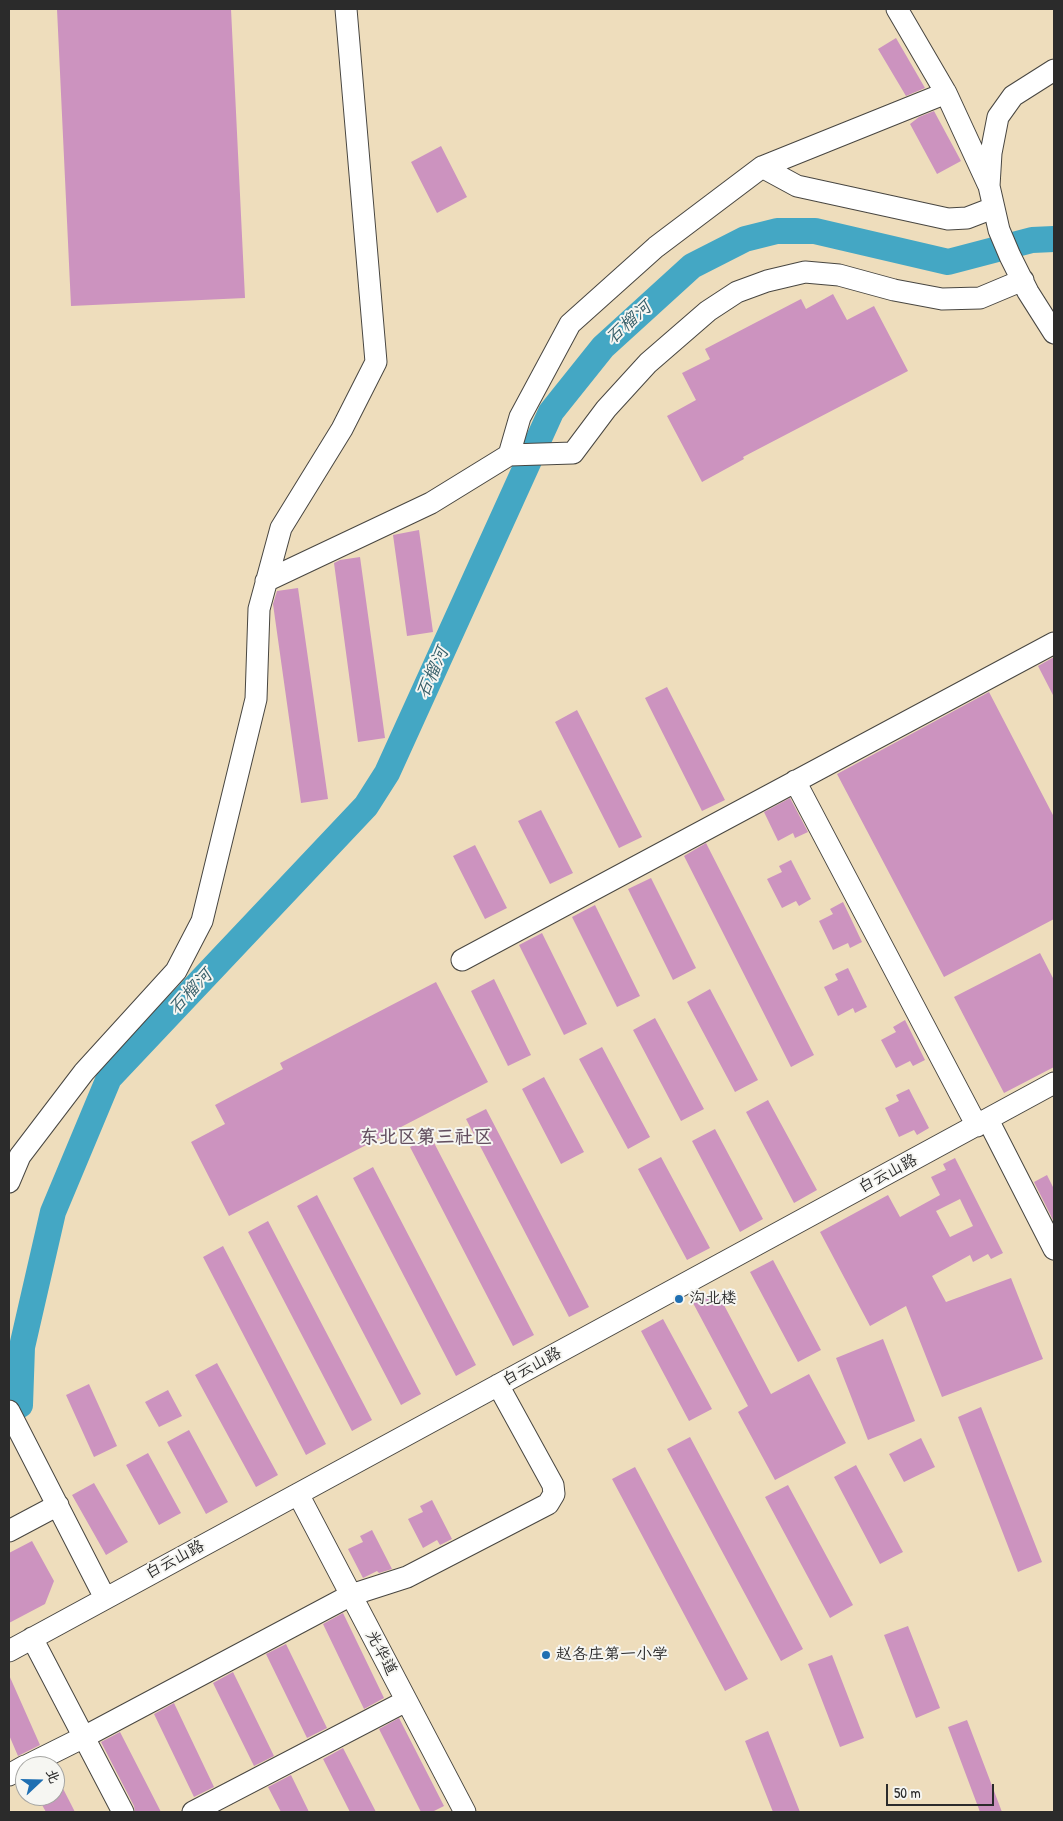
<!DOCTYPE html>
<meta charset="utf-8">
<style>
body{margin:0}
#map{position:relative;width:1063px;height:1821px;overflow:hidden;background:#eeddbc;font-family:"Patrick Hand","LXGW WenKai TC",sans-serif}
canvas{display:block}
.frame{position:absolute;inset:0;border:10px solid #2b2b2b;pointer-events:none}
.north{position:absolute;left:15px;top:1756px;width:50px;height:50px;box-sizing:border-box;background:#f6f6f2;border:1px solid #a5a5a2;border-radius:50%;rotate:69deg;font-size:14px;font-weight:700;line-height:20px;text-align:center;color:#2b2b2b}
.north::after{content:'';display:block;margin:auto;width:18px;height:22px;background:#1f6fb2;clip-path:polygon(50% 0,100% 100%,50% 72%,0 100%)}
.scale{position:absolute;left:886px;top:1784px;width:108px;height:22px;box-sizing:border-box;border:2px solid #2b2b2b;border-top:0;padding-left:6px;font-size:15px;line-height:18px;white-space:nowrap;color:#2b2b2b;-webkit-text-stroke:4px #f6f6f2;paint-order:stroke}
</style>
<div id="map">
<canvas width="1063" height="1821"></canvas>
<div class="frame"></div>
<div class="north">北</div>
<div class="scale">50 m</div>
</div>
<script>
const context = document.querySelector('canvas').getContext('2d');
context.lineJoin = 'round';
const poly = rows => new Path2D(rows.map(r => 'M' + r).join(''));
function trace(path, color, width, dash) { context.strokeStyle = color; context.lineWidth = width; context.lineCap = dash ? 'butt' : 'round'; context.setLineDash(dash || []); context.stroke(path); }
function fillPath(path, color) { context.fillStyle = color; context.fill(path, 'evenodd'); }
function label(font, color, halo, rows, align = 'center') {
  context.font = font + ' "Patrick Hand","LXGW WenKai TC",sans-serif'; context.lineWidth = 4; context.setLineDash([]); context.textBaseline = 'middle'; context.strokeStyle = halo; context.fillStyle = color; for (const [text, x, y, turn = 0] of rows) {
    context.save(); context.translate(x, y); context.rotate((+turn || 0) * Math.PI / 180); context.textAlign = isNaN(turn) ? turn : align; if (halo) context.strokeText(text, 0, 0); context.fillText(text, 0, 0); context.restore();
  }
}
trace(poly([
 [20,1405,22,1347,53,1212,109,1078,366,806,387,773,551,412,603,347,692,266,745,239,777,231,815,231,948,262,1032,240,1054,239]
]), '#44a7c4', 26);
fillPath(poly([
 [57,9,231,9,245,298,71,306],
 [896,38,925,88,906,96,878,49],
 [934,111,961,161,937,174,910,124,919,117],
 [441,146,467,197,437,213,411,162],
 [833,294,847,320,874,306,908,371,743,457,744,459,702,482,667,416,696,400,682,373,710,359,705,349,751,325,801,299,806,309],
 [419,530,433,632,407,636,393,535],
 [360,557,385,738,358,742,334,563,340,560],
 [298,588,328,799,301,803,273,604,277,591],
 [1054,657,1054,697,1038,666],
 [667,687,725,800,702,811,645,698],
 [989,692,1054,817,1054,919,944,977,837,774],
 [577,710,642,837,619,848,555,722],
 [790,798,808,832,795,838,793,833,778,841,764,812],
 [541,810,573,873,550,884,518,821],
 [706,843,814,1055,791,1067,684,856],
 [475,845,507,908,485,919,453,856],
 [791,860,811,899,799,906,796,901,782,908,767,879,782,872,779,866],
 [651,878,696,968,673,980,628,889],
 [843,902,862,942,850,948,848,943,833,950,819,921,833,914,830,909],
 [595,905,640,996,617,1007,572,917],
 [542,933,587,1024,564,1035,519,945],
 [1040,953,1054,980,1054,1067,1004,1093,954,997],
 [848,968,867,1007,855,1013,853,1008,838,1016,824,987,838,980,835,974],
 [494,979,531,1055,508,1066,471,991],
 [436,982,488,1082,229,1216,191,1142,225,1124,215,1105,283,1069,280,1063],
 [710,989,758,1080,735,1092,687,1002],
 [655,1018,704,1109,681,1121,633,1030],
 [905,1020,925,1060,913,1066,910,1061,896,1068,881,1040,896,1032,893,1027],
 [602,1047,650,1137,628,1149,579,1059],
 [544,1077,584,1152,561,1164,522,1089],
 [909,1089,929,1128,917,1135,914,1130,899,1137,885,1108,899,1101,896,1095],
 [768,1100,817,1190,794,1203,746,1112],
 [486,1109,589,1307,569,1317,466,1119],
 [715,1129,763,1219,740,1232,692,1141],
 [431,1137,534,1335,513,1346,410,1147],
 [661,1157,710,1248,687,1260,638,1169],
 [955,1158,1003,1253,991,1259,988,1254,973,1262,970,1255,932,1276,946,1302,1011,1278,1043,1359,942,1397,906,1306,870,1326,820,1232,888,1195,900,1217,940,1195,931,1177,946,1170,943,1164],
 [960,1199,973,1226,950,1237,936,1211],
 [373,1167,476,1365,456,1376,353,1178],
 [1047,1175,1054,1189,1054,1222,1034,1182],
 [317,1195,421,1394,401,1405,297,1206],
 [268,1221,372,1420,352,1431,248,1232],
 [223,1246,326,1444,306,1455,203,1257],
 [773,1260,821,1350,798,1362,750,1272],
 [716,1290,771,1394,809,1374,846,1443,775,1480,738,1412,748,1406,693,1303],
 [663,1319,712,1409,689,1421,641,1331],
 [883,1339,915,1421,868,1440,836,1358],
 [217,1363,278,1475,256,1487,195,1375],
 [89,1384,117,1446,94,1457,66,1395],
 [168,1390,182,1416,159,1427,145,1402],
 [981,1407,1042,1562,1018,1572,958,1417],
 [189,1430,228,1502,206,1514,167,1442],
 [690,1437,803,1649,781,1661,667,1449],
 [921,1438,935,1467,904,1482,889,1454],
 [148,1453,181,1513,159,1525,126,1465],
 [856,1465,903,1552,880,1564,834,1477],
 [635,1467,748,1679,725,1691,612,1479],
 [94,1483,128,1542,106,1555,72,1495],
 [788,1485,853,1605,830,1618,765,1497],
 [432,1500,452,1539,440,1545,437,1540,423,1548,408,1519,423,1512,420,1506],
 [372,1530,392,1569,379,1573,377,1571,363,1578,348,1549,363,1542,360,1536],
 [32,1541,54,1581,45,1604,9,1623,9,1553],
 [343,1613,384,1698,364,1709,323,1624],
 [908,1626,940,1708,916,1718,884,1635],
 [286,1644,327,1728,307,1738,266,1654],
 [832,1655,864,1738,840,1747,808,1664],
 [233,1672,274,1756,254,1766,213,1683],
 [9,1675,40,1745,18,1756,9,1735],
 [174,1703,214,1787,194,1797,154,1714],
 [399,1718,444,1806,432,1812,421,1812,379,1729],
 [967,1720,1002,1812,980,1812,948,1727],
 [768,1731,800,1812,773,1812,745,1741],
 [120,1732,161,1812,135,1812,134,1806,101,1742],
 [343,1748,376,1812,350,1812,323,1759],
 [55,1773,75,1812,46,1812,37,1796,55,1796],
 [291,1775,309,1812,281,1812,268,1787]
]), '#cc93bf');
const minor = poly([
 [897,9,946,93,988,184],
 [1054,70,1013,96,998,117,991,153,989,186,999,230,1010,256,1028,292,1054,333],
 [762,167,946,93],
 [509,455,520,417,570,324,656,247,762,167,797,186,948,219,967,218,993,208],
 [266,581,431,503,509,455,573,453,606,409,648,363,708,311,737,292,767,281,805,272,839,275,894,290,942,299,980,298,1023,280],
 [795,781,977,1126],
 [462,960,1054,643],
 [988,1120,1054,1249],
 [9,1182,20,1156,84,1072,176,971,202,921,256,699,259,609,281,528,342,429,376,362,346,9],
 [9,1411,105,1598],
 [298,1494,465,1812],
 [9,1531,58,1505],
 [32,1638,123,1812],
 [9,1651,1054,1083],
 [26,1766,84,1737,351,1595,407,1577,548,1504,554,1494,553,1485,498,1385],
 [9,1775,25,1766],
 [193,1812,406,1701]
]);
trace(minor, '#484641', 23);
trace(minor, '#fff', 21);
for (const [x, y, r, color] of [
 [679,1299,5,"#1f6fb2"],
 [546,1655,5,"#1f6fb2"]
]) { const dot = new Path2D(); dot.arc(x, y, r, 0, 2 * Math.PI); context.fillStyle = color; context.fill(dot); trace(dot, '#f6f6f2', 2); }
label('16px', '#2b2b2b', '#f6f6f2', [
 ["白云山路",888,1174,-28],
 ["白云山路",532,1367,-28],
 ["白云山路",175,1560,-28],
 ["光华道",381,1653,62]
]);
label('16px', '#2b2b2b', '#f6f6f2', [
 ["沟北楼",689,1299],
 ["赵各庄第一小学",556,1655]
], 'left');
label('italic 18px', '#355d68', '#f6f6f2', [
 ["石榴河",629,323,-42],
 ["石榴河",433,673,-66],
 ["石榴河",191,992,-47]
]);
label('bold 19px', '#634f5f', '#f6f6f2', [
 ["东北区第三社区",426,1138]
]);
</script>
